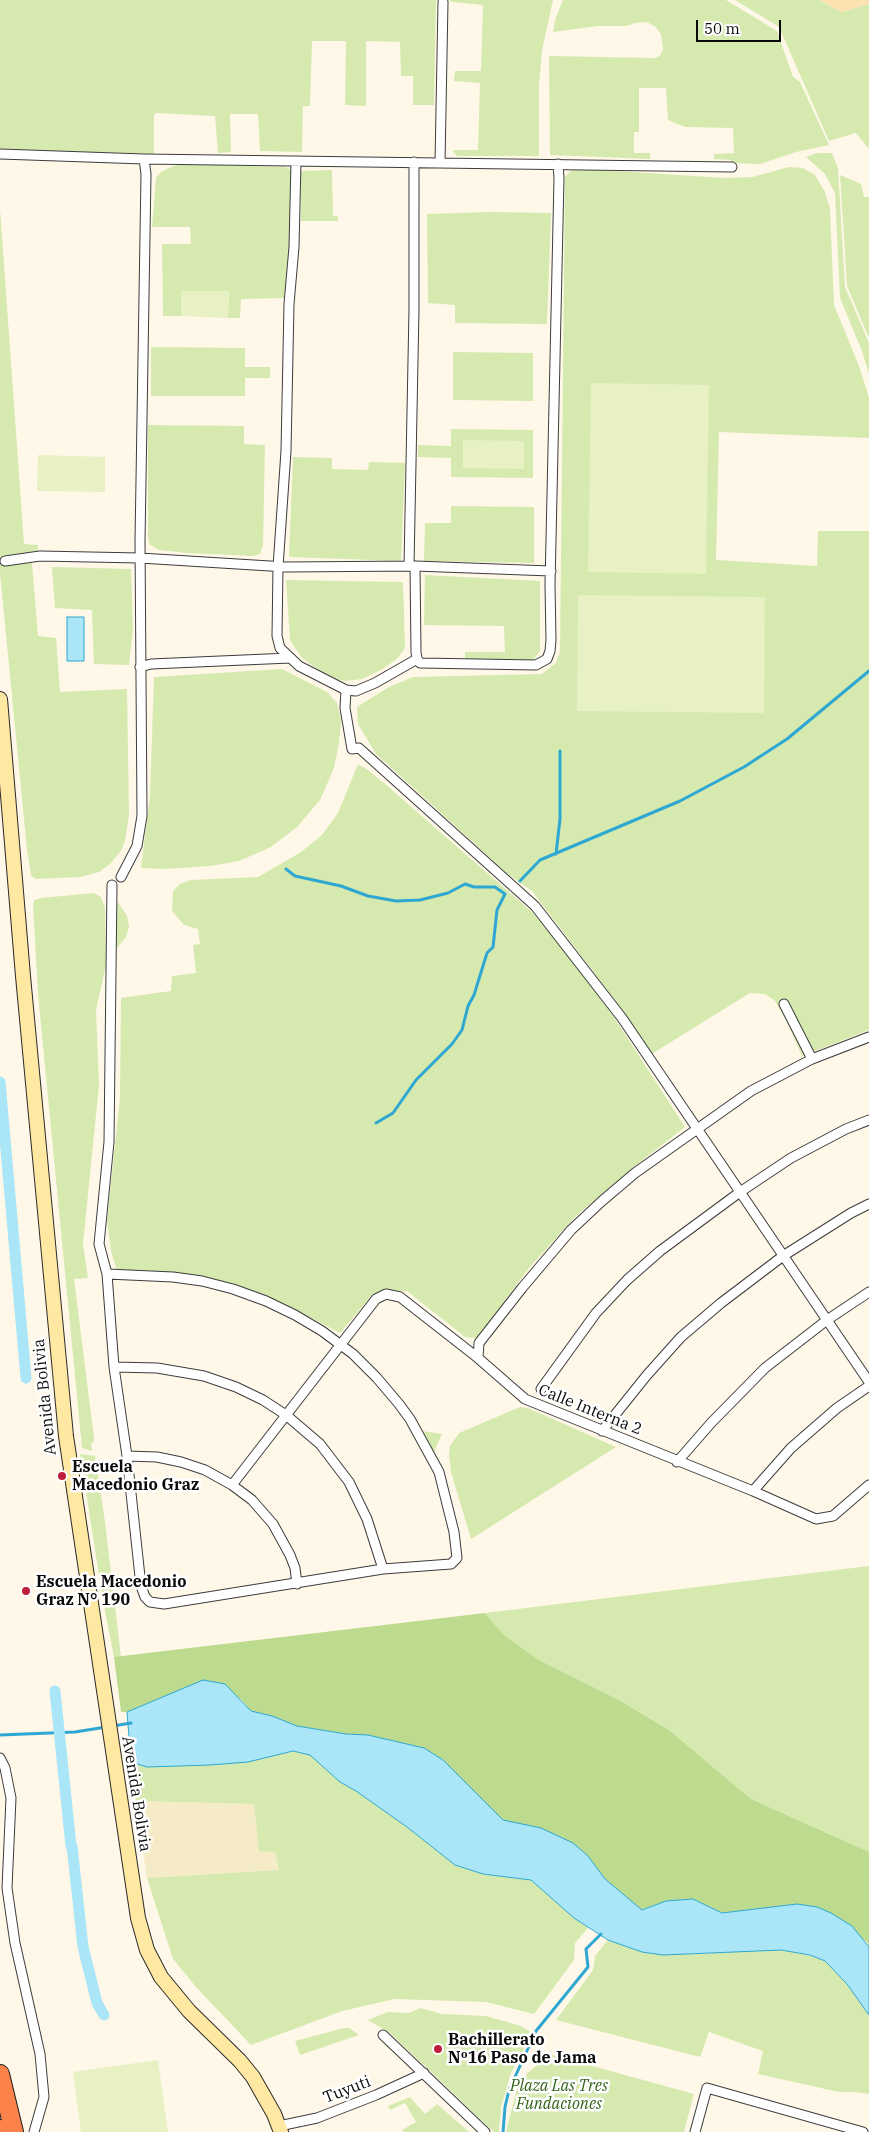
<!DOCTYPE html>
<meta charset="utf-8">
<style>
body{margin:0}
#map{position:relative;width:869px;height:2132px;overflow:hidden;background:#fff7e7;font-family:"IBM Plex Serif",serif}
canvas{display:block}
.scale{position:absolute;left:696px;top:20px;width:85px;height:22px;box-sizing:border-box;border:2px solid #0a0a0a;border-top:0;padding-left:6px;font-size:15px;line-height:18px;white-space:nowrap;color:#0a0a0a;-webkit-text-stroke:4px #fff;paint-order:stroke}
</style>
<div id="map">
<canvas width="869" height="2132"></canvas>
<div class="scale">50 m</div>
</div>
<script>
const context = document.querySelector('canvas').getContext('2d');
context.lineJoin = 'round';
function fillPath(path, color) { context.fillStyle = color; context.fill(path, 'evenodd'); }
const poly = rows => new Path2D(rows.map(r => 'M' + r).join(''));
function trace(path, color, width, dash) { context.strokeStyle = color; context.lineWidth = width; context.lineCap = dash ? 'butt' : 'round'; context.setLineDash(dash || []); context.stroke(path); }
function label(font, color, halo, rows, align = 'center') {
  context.font = font + ' "IBM Plex Serif",serif'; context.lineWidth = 5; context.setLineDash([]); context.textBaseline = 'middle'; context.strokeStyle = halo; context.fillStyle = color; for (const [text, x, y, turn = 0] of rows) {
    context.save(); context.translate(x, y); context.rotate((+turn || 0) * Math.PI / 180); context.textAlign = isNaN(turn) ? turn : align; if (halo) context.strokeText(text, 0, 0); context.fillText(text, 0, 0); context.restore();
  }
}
fillPath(poly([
 [136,1801,254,1804,259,1850,275,1851,279,1870,147,1878]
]), '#f5ebc7');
fillPath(poly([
 [0,0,436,0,434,105,413,105,413,76,401,76,400,42,366,41,366,106,345,105,346,41,312,41,310,106,303,106,302,152,260,151,258,114,230,114,231,152,218,153,215,116,156,113,154,115,154,154,0,149],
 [449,0,553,0,542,50,539,85,539,156,457,156,452,150,478,150,480,83,454,81,455,71,481,71,483,5,452,2],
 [563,0,726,0,777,31,793,77,800,82,829,145,796,152,760,164,731,163,731,160,714,159,714,154,734,153,733,128,685,127,668,120,666,88,639,88,639,132,634,132,634,153,650,153,650,159,550,155,549,56,655,58,660,56,663,49,661,35,656,27,647,22,635,23,627,26,598,26,553,32,555,20],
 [735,0,820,0,841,12,869,4,869,149,856,133,829,141,779,27],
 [817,153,832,153,838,168,845,287,869,343,869,374,862,351,840,298,835,193,825,174,806,157],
 [186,164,285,167,290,169,293,174,293,236,284,298,241,299,240,318,228,318,229,291,182,291,181,316,163,316,162,244,191,244,190,227,152,227,156,178,161,172,173,166],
 [789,167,803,168,815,175,825,192,830,209,834,305,859,366,869,398,869,438,719,432,716,560,817,566,818,531,869,531,869,1030,802,1056,787,1022,775,1001,765,994,750,993,650,1055,614,999,532,891,509,875,376,754,358,724,357,707,389,687,413,677,542,674,556,663,560,651,565,177,571,171,585,169,725,178,752,177],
 [332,170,333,216,338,216,338,221,301,221,301,171],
 [840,175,861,184,864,197,869,197,869,338,847,286],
 [0,209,24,544,38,545,38,553,3,555,4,564,32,563,38,636,56,638,60,692,127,689,129,815,125,841,121,851,110,864,99,872,81,877,35,879,31,875,27,850,0,573],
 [490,212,551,213,547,324,455,323,455,305,428,303,427,214],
 [151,347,245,348,245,367,270,367,270,378,245,378,245,396,151,396],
 [453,352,533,353,533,401,453,400],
 [148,425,244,426,244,444,265,445,263,545,260,554,253,556,187,553,159,550,150,545,148,537],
 [451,429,533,430,533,478,451,477,451,458,418,457,418,445,451,446],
 [293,457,332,458,332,469,368,470,369,462,405,463,401,561,289,557],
 [451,506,534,507,534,563,424,561,425,523,451,523],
 [52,567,131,569,133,629,129,665,94,664,92,610,55,608],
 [425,575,540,581,540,651,533,660,465,660,465,652,505,652,504,626,424,625],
 [286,580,403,582,405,648,397,659,381,670,362,679,345,681,330,678,302,658,290,640],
 [282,669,327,692,337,703,341,720,339,743,334,768,320,800,297,827,271,847,239,861,210,866,165,869,141,868,150,796,154,677],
 [358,764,368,770,385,784,532,912,562,947,614,1017,685,1127,635,1166,577,1215,529,1268,477,1338,465,1337,407,1291,373,1294,340,1333,280,1302,241,1290,117,1271,111,1251,107,1220,120,1098,121,998,171,991,172,976,196,973,193,945,200,944,198,929,184,925,172,911,173,891,180,884,191,880,258,877,301,852,322,835,338,813],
 [94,893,101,897,105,908,106,965,96,1010,99,1085,83,1244,88,1278,74,1279,94,1438,94,1442,91,1443,92,1451,82,1448,38,994,33,905,34,900,41,898],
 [115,898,127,916,129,927,126,937,116,949],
 [520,1407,528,1408,616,1447,471,1539,451,1472,449,1454,450,1446,459,1433],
 [422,1431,442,1434,434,1452],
 [80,1454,95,1456,105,1522,121,1657,114,1657,103,1601],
 [869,1566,869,1852,751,1799,669,1730,619,1700,539,1660,504,1635,485,1613],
 [293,1751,310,1755,340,1782,356,1791,407,1827,455,1865,483,1874,531,1880,588,1928,575,1943,574,1960,534,2014,486,2002,395,1999,342,2011,251,2045,196,1987,173,1959,147,1878,279,1870,275,1852,259,1851,254,1804,136,1801,130,1762,210,1765,248,1762],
 [608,1940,642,1952,702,1954,746,1950,781,1950,810,1955,825,1961,847,1984,869,2015,869,2094,856,2092,839,2092,758,2074,763,2051,709,2032,700,2057,556,2020,593,1970,595,1956],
 [420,2008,442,2014,486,2016,521,2026,533,2033,511,2073,501,2107,499,2132,494,2132,390,2033,368,2020,388,2012,409,2013],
 [344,2028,349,2028,359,2035,300,2055,295,2041],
 [549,2054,694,2094,684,2132,506,2132,519,2081],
 [410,2097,425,2114,437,2104,469,2132,404,2132,402,2130,416,2122,405,2103,390,2110,388,2106]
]), '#d6eab0');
fillPath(poly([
 [485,1613,504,1635,539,1660,619,1700,669,1730,751,1799,869,1852,869,1947,867,1942,817,1907,797,1904,722,1913,693,1899,666,1901,642,1910,605,1879,588,1856,518,1825,503,1820,443,1760,424,1748,368,1735,346,1734,297,1726,272,1716,251,1711,241,1699,184,1688,127,1712,121,1712,114,1657]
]), '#bcdb8f');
fillPath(poly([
 [820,0,869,0,869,4,841,12]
]), '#fde2b1');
fillPath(poly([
 [181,291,229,291,228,318,181,316],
 [591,383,709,385,706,574,588,572],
 [463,440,524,441,524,469,463,468],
 [38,455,105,457,105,492,37,491],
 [578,595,765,597,764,713,577,711],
 [158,2060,168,2132,81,2132,73,2072]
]), '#e7f1c3');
const water = poly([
 [67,617,84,617,84,661,67,661,67,617],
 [203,1680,225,1684,251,1711,272,1716,297,1726,346,1734,368,1735,424,1748,443,1760,503,1820,541,1828,573,1843,588,1856,605,1879,642,1910,666,1901,693,1899,722,1913,797,1904,817,1907,831,1913,852,1926,869,1947,869,2015,847,1984,825,1961,810,1955,781,1950,663,1955,642,1952,608,1940,574,1918,531,1880,483,1874,455,1865,407,1827,356,1791,340,1782,310,1755,293,1751,248,1762,210,1765,147,1767,131,1762,127,1712,203,1680]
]);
fillPath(water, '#aae6f8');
trace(water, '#2ea7d2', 1);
trace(poly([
 [556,854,560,819,560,751],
 [286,869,295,876,341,886,368,896,396,901,420,900,448,893,465,884,474,887,495,887,505,894,497,910,493,947,487,953,474,995,468,1006,462,1030,452,1044,416,1080,393,1113,376,1123],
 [520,881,540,860,680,801,744,767,787,739,869,671],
 [113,1726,131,1723],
 [0,1735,75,1732,106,1727],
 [503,2132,505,2107,509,2090,536,2031,588,1967,586,1949,601,1934]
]), '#2ea7d2', 3);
trace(poly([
 [0,1082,26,1378],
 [55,1691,71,1846],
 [72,1846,83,1947,97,2003,104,2015]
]), '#aae6f8', 11);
const street = poly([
 [0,154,144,159,732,167],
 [296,161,294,247,289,304,286,451,278,567,277,636,280,648,299,666,346,690,356,691,375,683,417,659],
 [440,163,443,2],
 [5,561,40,556,140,558,286,567,415,566,551,571],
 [409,566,414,309,414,162],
 [415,566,416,652,417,659,420,663,536,665,547,659,550,651,551,640,550,585,559,178,558,164],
 [140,667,151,664,290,658],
 [346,690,345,708,352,749,359,748,535,906,622,1018,869,1382],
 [121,877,137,846,142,816,140,541,146,174,144,159],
 [784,1004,812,1059],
 [107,1274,173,1277,202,1281,233,1289,266,1301,295,1315,322,1331,353,1354,377,1378,399,1404,410,1419,439,1472,454,1532,457,1558,451,1564,383,1569,164,1604,150,1602,145,1597,141,1586,127,1456,114,1367,107,1274,99,1244,109,1142,112,885],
 [478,1358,479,1343,522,1288,571,1230,602,1201,635,1173,751,1091,812,1059,869,1037],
 [114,1367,157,1368,204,1376,236,1387,263,1400,286,1415,320,1444,349,1482,367,1519,383,1569],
 [541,1389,596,1313,627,1280,660,1251,740,1192,791,1158,846,1129,869,1120],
 [602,1431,647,1375,681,1337,721,1303,783,1256,851,1213,869,1204],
 [127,1456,157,1457,181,1462,205,1470,232,1485,252,1500,273,1524,290,1555,295,1568,297,1584],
 [677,1462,711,1423,765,1368,827,1320,869,1292],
 [232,1485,376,1299,386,1294,400,1297,478,1358,525,1399,753,1491,816,1519,833,1516,869,1485],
 [753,1491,791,1448,837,1408,869,1386],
 [0,1758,5,1768,11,1798,7,1888,15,1943,40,2054,44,2097,34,2132],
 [383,2035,485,2132],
 [279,2126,317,2118,376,2095,424,2073],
 [695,2132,707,2088,863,2132]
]);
const secondary = poly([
 [0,699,23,976,66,1436,138,1918,147,1950,161,1977,189,2011,240,2061,253,2077,274,2114,281,2132]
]);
const highway = poly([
 [0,2074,14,2132],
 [0,2129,1,2132]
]);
trace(street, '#3d3d3d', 11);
trace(secondary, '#2c2c2c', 16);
trace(highway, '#1b1b1b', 20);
trace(street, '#fff', 9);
trace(secondary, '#ffe8a2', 14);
trace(highway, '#fb824a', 18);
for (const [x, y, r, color] of [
 [62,1476,5,"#be1e3c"],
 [26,1591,5,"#be1e3c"],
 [438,2049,5,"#be1e3c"]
]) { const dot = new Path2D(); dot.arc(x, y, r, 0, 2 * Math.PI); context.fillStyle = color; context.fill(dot); trace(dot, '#fff', 2); }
label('16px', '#0a0a0a', '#fff', [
 ["Avenida Bolivia",45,1397,-96],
 ["Calle Interna 2",590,1410,22],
 ["Avenida Bolivia",136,1794,81],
 ["Tuyuti",347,2090,-21]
]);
label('bold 16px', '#0a0a0a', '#fff', [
 ["Escuela",72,1467],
 ["Macedonio Graz",72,1485],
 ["Escuela Macedonio",36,1582],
 ["Graz N° 190",36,1600],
 ["Bachillerato",448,2040],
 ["Nº16 Paso de Jama",448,2058]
], 'left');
label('italic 16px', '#336319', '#fff', [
 ["Plaza Las Tres",559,2086],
 ["Fundaciones",559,2104]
]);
</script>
